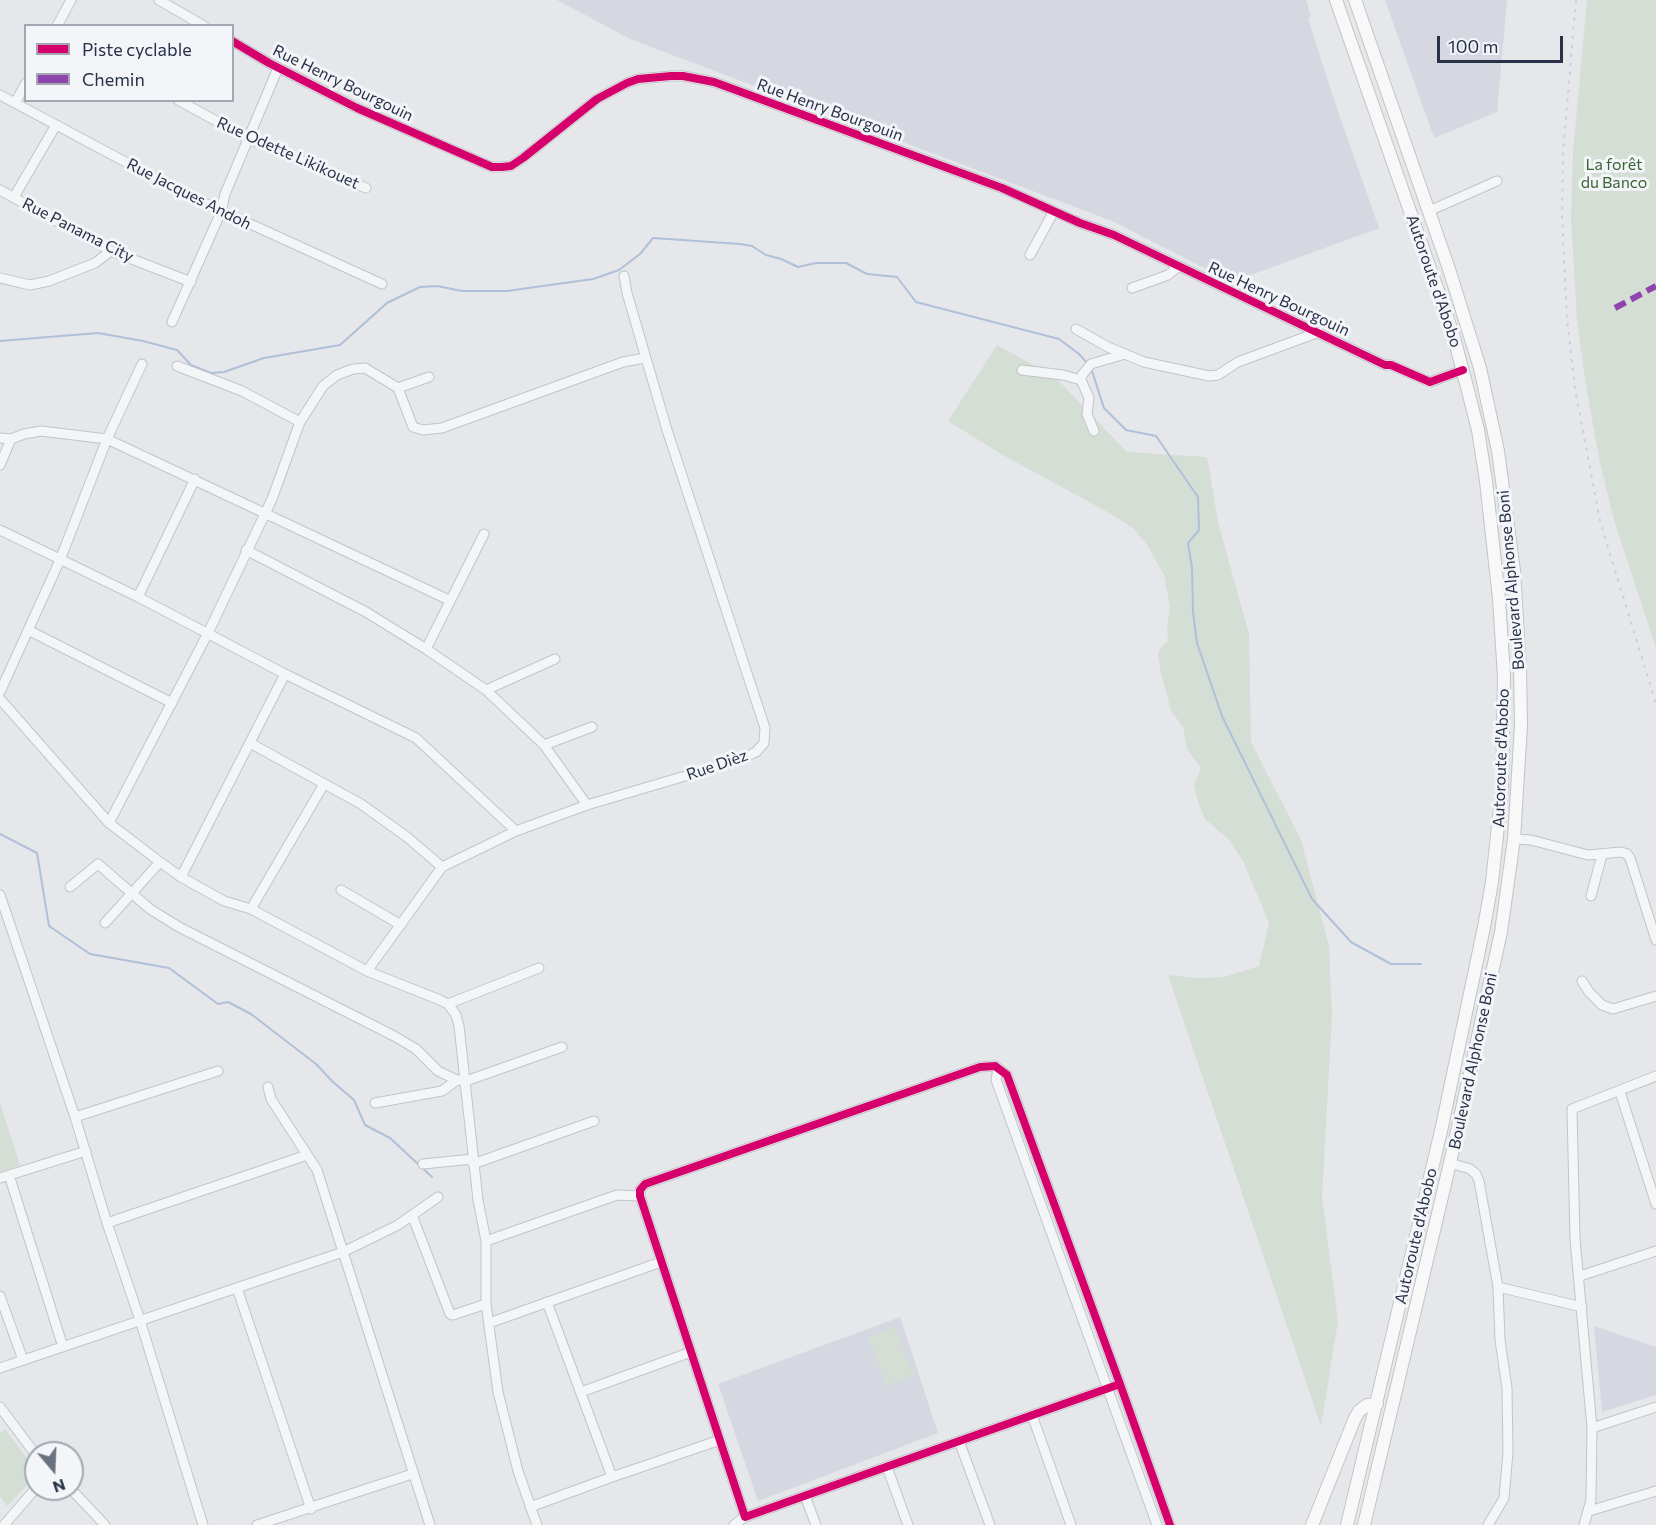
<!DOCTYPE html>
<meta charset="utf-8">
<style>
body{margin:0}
#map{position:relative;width:1656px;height:1525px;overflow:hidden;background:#e5e7ea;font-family:Commissioner,sans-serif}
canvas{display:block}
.legend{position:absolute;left:24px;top:24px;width:210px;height:78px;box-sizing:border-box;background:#f3f5f9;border:2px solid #a2a7b2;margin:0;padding:8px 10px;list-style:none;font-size:18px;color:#283147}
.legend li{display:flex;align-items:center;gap:12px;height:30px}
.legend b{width:30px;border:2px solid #a2a7b2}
.north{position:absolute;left:24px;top:1441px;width:60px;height:60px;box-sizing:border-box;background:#f3f5f9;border:2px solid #a2a7b2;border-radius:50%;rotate:161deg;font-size:16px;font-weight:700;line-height:24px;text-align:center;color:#283147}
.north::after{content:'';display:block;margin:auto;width:21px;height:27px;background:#6a7180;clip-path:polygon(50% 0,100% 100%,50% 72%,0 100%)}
.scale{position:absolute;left:1437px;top:36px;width:126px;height:27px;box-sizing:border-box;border:3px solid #283147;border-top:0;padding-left:8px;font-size:18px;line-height:21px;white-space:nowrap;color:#283147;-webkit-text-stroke:4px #f3f5f9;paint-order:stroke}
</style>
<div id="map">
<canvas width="1656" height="1525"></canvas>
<ul class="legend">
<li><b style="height:8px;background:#d6006c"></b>Piste cyclable</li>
<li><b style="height:8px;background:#8e44ad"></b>Chemin</li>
</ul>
<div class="north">N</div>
<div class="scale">100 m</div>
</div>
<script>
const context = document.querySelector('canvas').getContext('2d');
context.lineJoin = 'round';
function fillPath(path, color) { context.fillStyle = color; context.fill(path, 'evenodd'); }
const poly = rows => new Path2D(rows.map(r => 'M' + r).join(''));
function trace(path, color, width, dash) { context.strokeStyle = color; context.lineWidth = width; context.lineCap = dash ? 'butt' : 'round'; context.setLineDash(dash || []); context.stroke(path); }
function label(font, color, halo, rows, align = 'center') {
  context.font = font + ' Commissioner,sans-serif'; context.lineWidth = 6; context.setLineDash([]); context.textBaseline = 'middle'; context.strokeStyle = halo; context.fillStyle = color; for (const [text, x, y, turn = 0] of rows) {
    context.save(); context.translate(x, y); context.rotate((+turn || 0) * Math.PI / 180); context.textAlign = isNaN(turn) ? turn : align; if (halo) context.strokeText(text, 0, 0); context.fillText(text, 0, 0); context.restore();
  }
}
fillPath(poly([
 [557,0,1306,0,1311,16,1308,18,1332,94,1379,228,1232,282,1112,221,630,39],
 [1385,0,1507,0,1497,112,1434,138],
 [900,1317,938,1433,758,1501,718,1384],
 [1594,1326,1656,1347,1656,1395,1602,1412]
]), '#d5d8e0');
fillPath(poly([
 [1587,0,1656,0,1656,648,1614,520,1600,463,1586,386,1577,320,1571,219,1573,152],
 [997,345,1055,377,1127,452,1207,457,1218,522,1249,634,1251,742,1301,840,1329,946,1332,1015,1322,1197,1338,1321,1321,1426,1168,975,1196,978,1224,977,1259,966,1269,923,1243,861,1229,840,1205,819,1198,802,1194,785,1201,768,1187,749,1183,727,1171,711,1161,673,1158,655,1160,648,1168,641,1167,628,1170,607,1164,575,1148,546,1133,528,1113,515,1001,454,948,421],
 [0,1103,20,1165,0,1172],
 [895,1327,914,1376,887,1386,868,1337],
 [5,1429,36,1471,36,1476,7,1506,0,1496,0,1433]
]), '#d4ded5');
trace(poly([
 [0,341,98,333,143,341,177,350,191,365,211,373,224,372,264,358,340,345,387,303,420,287,437,286,462,291,507,291,593,279,619,270,640,254,653,238,740,244,752,246,766,255,781,259,798,267,816,263,846,263,867,274,897,277,916,302,1059,339,1079,354,1087,363],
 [1091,368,1104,408,1126,430,1156,436,1198,497,1199,530,1188,543,1192,568,1193,612,1197,643,1222,716,1312,899,1351,942,1391,964,1421,964],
 [0,834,37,853,49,926,90,954,169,968,218,1004,228,1002,251,1014,316,1064,333,1082,354,1100,365,1125,390,1138,432,1177]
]), '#b0c0d8', 2);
const minor = poly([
 [159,0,204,26],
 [57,26,71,0],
 [232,41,269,63,357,108,492,167,502,167,511,166,523,158,597,99,627,83,638,79,671,76,683,76,714,82,1002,188,1080,223,1114,235,1385,365,1391,365,1430,382,1463,370],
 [0,95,191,197,382,284],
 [178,100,249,139,366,188],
 [15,103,26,83],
 [0,190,111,251,191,282],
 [14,197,56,125],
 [1429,211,1497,181],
 [1030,255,1054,211],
 [0,278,30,285,49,281,95,263,111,251],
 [1132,288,1168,275,1179,266],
 [172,322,221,212,225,194,278,68],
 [1076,329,1108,347,1144,362,1209,376,1218,375,1238,362,1319,332],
 [177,366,242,391,300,422],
 [1022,370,1063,375,1081,380],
 [398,388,413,427,423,430,442,428,623,362,645,358],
 [1094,431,1087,414,1089,398,1081,380,1082,375,1091,364,1125,354],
 [0,438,11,439,0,465],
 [11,439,24,434,41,431,107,439,449,600],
 [0,530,138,597,285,674,416,738,516,831],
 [246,550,366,612,426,649,486,690,544,745,587,805],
 [138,597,195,479],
 [28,630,172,703],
 [426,649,484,534],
 [486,690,555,659],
 [0,692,60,560,107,439,142,364],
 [0,699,109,823,160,862,181,877,224,901,251,909,367,971,440,1000,448,1004,456,1015,459,1026,478,1200,486,1241,486,1304,498,1392,518,1471,537,1525],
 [250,743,361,804,407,837,442,867],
 [544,745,592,727],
 [109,823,208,633,272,499,300,422,323,386,337,375,353,369,365,368,398,388,429,377],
 [1514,839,1531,840,1588,855,1621,852,1627,854,1630,858,1656,940],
 [181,877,285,674],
 [70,887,98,864,150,909,179,927,394,1036,416,1049,438,1071,457,1080,466,1081,562,1047],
 [341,890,401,925],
 [0,895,75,1117,107,1223,140,1320,203,1525],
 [1591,896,1602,855],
 [251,909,324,784],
 [105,923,160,862],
 [367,971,442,867,516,831,587,805,736,761,756,752,764,743,765,728,667,430,627,293,624,276],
 [1582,981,1589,992,1602,1005,1613,1009,1656,996],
 [448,1004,539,968],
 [998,1068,996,1080,1157,1525],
 [268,1087,271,1099,317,1170,430,1525],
 [1620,1092,1656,1204],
 [375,1103,442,1091,457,1080],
 [75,1117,218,1071],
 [1450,1163,1470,1169,1476,1174,1479,1181,1498,1287,1500,1340,1507,1388,1508,1452,1504,1498,1488,1525],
 [423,1164,473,1159],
 [473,1164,594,1121],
 [9,1175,63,1347],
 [0,1178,86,1151],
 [412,1215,450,1314,453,1315,486,1304],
 [107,1223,307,1155],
 [486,1241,617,1195,640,1196],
 [1580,1276,1656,1251],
 [1498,1287,1582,1307],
 [237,1288,311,1509],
 [0,1296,23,1360],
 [489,1323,661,1262],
 [0,1368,343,1252,398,1225,438,1197],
 [1120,1384,745,1517,640,1196,640,1190,645,1184,980,1067,995,1066,1007,1075,1120,1384,1170,1525],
 [581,1392,691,1352],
 [0,1407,36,1455],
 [1032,1415,1071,1525],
 [1592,1428,1656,1407],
 [959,1441,990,1525],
 [887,1467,908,1525],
 [612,1477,720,1440],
 [71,1489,105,1525],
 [805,1496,816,1525],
 [530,1507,612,1477,547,1302],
 [1589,1511,1656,1491],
 [4,1525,36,1488],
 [257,1525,412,1474],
 [734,1525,745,1517],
 [1584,1525,1591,1500,1592,1428,1575,1239,1572,1109,1656,1076]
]);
const major = poly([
 [1336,0,1453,334,1467,387,1478,430,1486,481,1499,599,1504,677,1502,789,1492,882,1484,927,1441,1131,1347,1525],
 [1355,0,1449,269,1480,368,1498,451,1514,571,1520,668,1521,725,1514,839,1501,932,1450,1163,1364,1525],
 [1312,1525,1355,1418,1359,1411,1367,1405,1377,1404]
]);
trace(minor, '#c2c4c8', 11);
trace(major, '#c0c4c8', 14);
trace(minor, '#f4f5f7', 9);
trace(major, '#f8f8f8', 12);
trace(poly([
 [1576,0,1563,152,1562,217,1567,319,1575,389,1600,521,1656,704]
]), '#cdcfd2', 2, [3, 6]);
trace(poly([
 [1615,308,1656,286]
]), '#8e44ad', 6, [12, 6]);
trace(poly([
 [232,41,269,63,357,108,492,167,502,167,511,166,523,158,597,99,627,83,638,79,671,76,683,76,714,82,1002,188,1080,223,1114,235,1385,365,1391,365,1430,382,1463,370],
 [1120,1384,745,1517,640,1196,640,1190,645,1184,980,1067,995,1066,1007,1075,1120,1384,1170,1525]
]), '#d6006c', 8);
label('16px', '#283147', '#f3f5f9', [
 ["Rue Henry Bourgouin",343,83,26],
 ["Rue Henry Bourgouin",830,110,20],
 ["Rue Odette Likikouet",288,153,24],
 ["Rue Jacques Andoh",189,194,27],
 ["Rue Panama City",78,230,27],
 ["Autoroute d'Abobo",1434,281,71],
 ["Rue Henry Bourgouin",1279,299,25],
 ["Boulevard Alphonse Boni",1511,580,-95],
 ["Autoroute d'Abobo",1501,758,-88],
 ["Rue Dièz",717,765,-19],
 ["Boulevard Alphonse Boni",1473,1061,-78],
 ["Autoroute d'Abobo",1416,1236,-77]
]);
label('16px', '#396434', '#f3f5f9', [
 ["La forêt",1614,165],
 ["du Banco",1614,183]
]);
</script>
